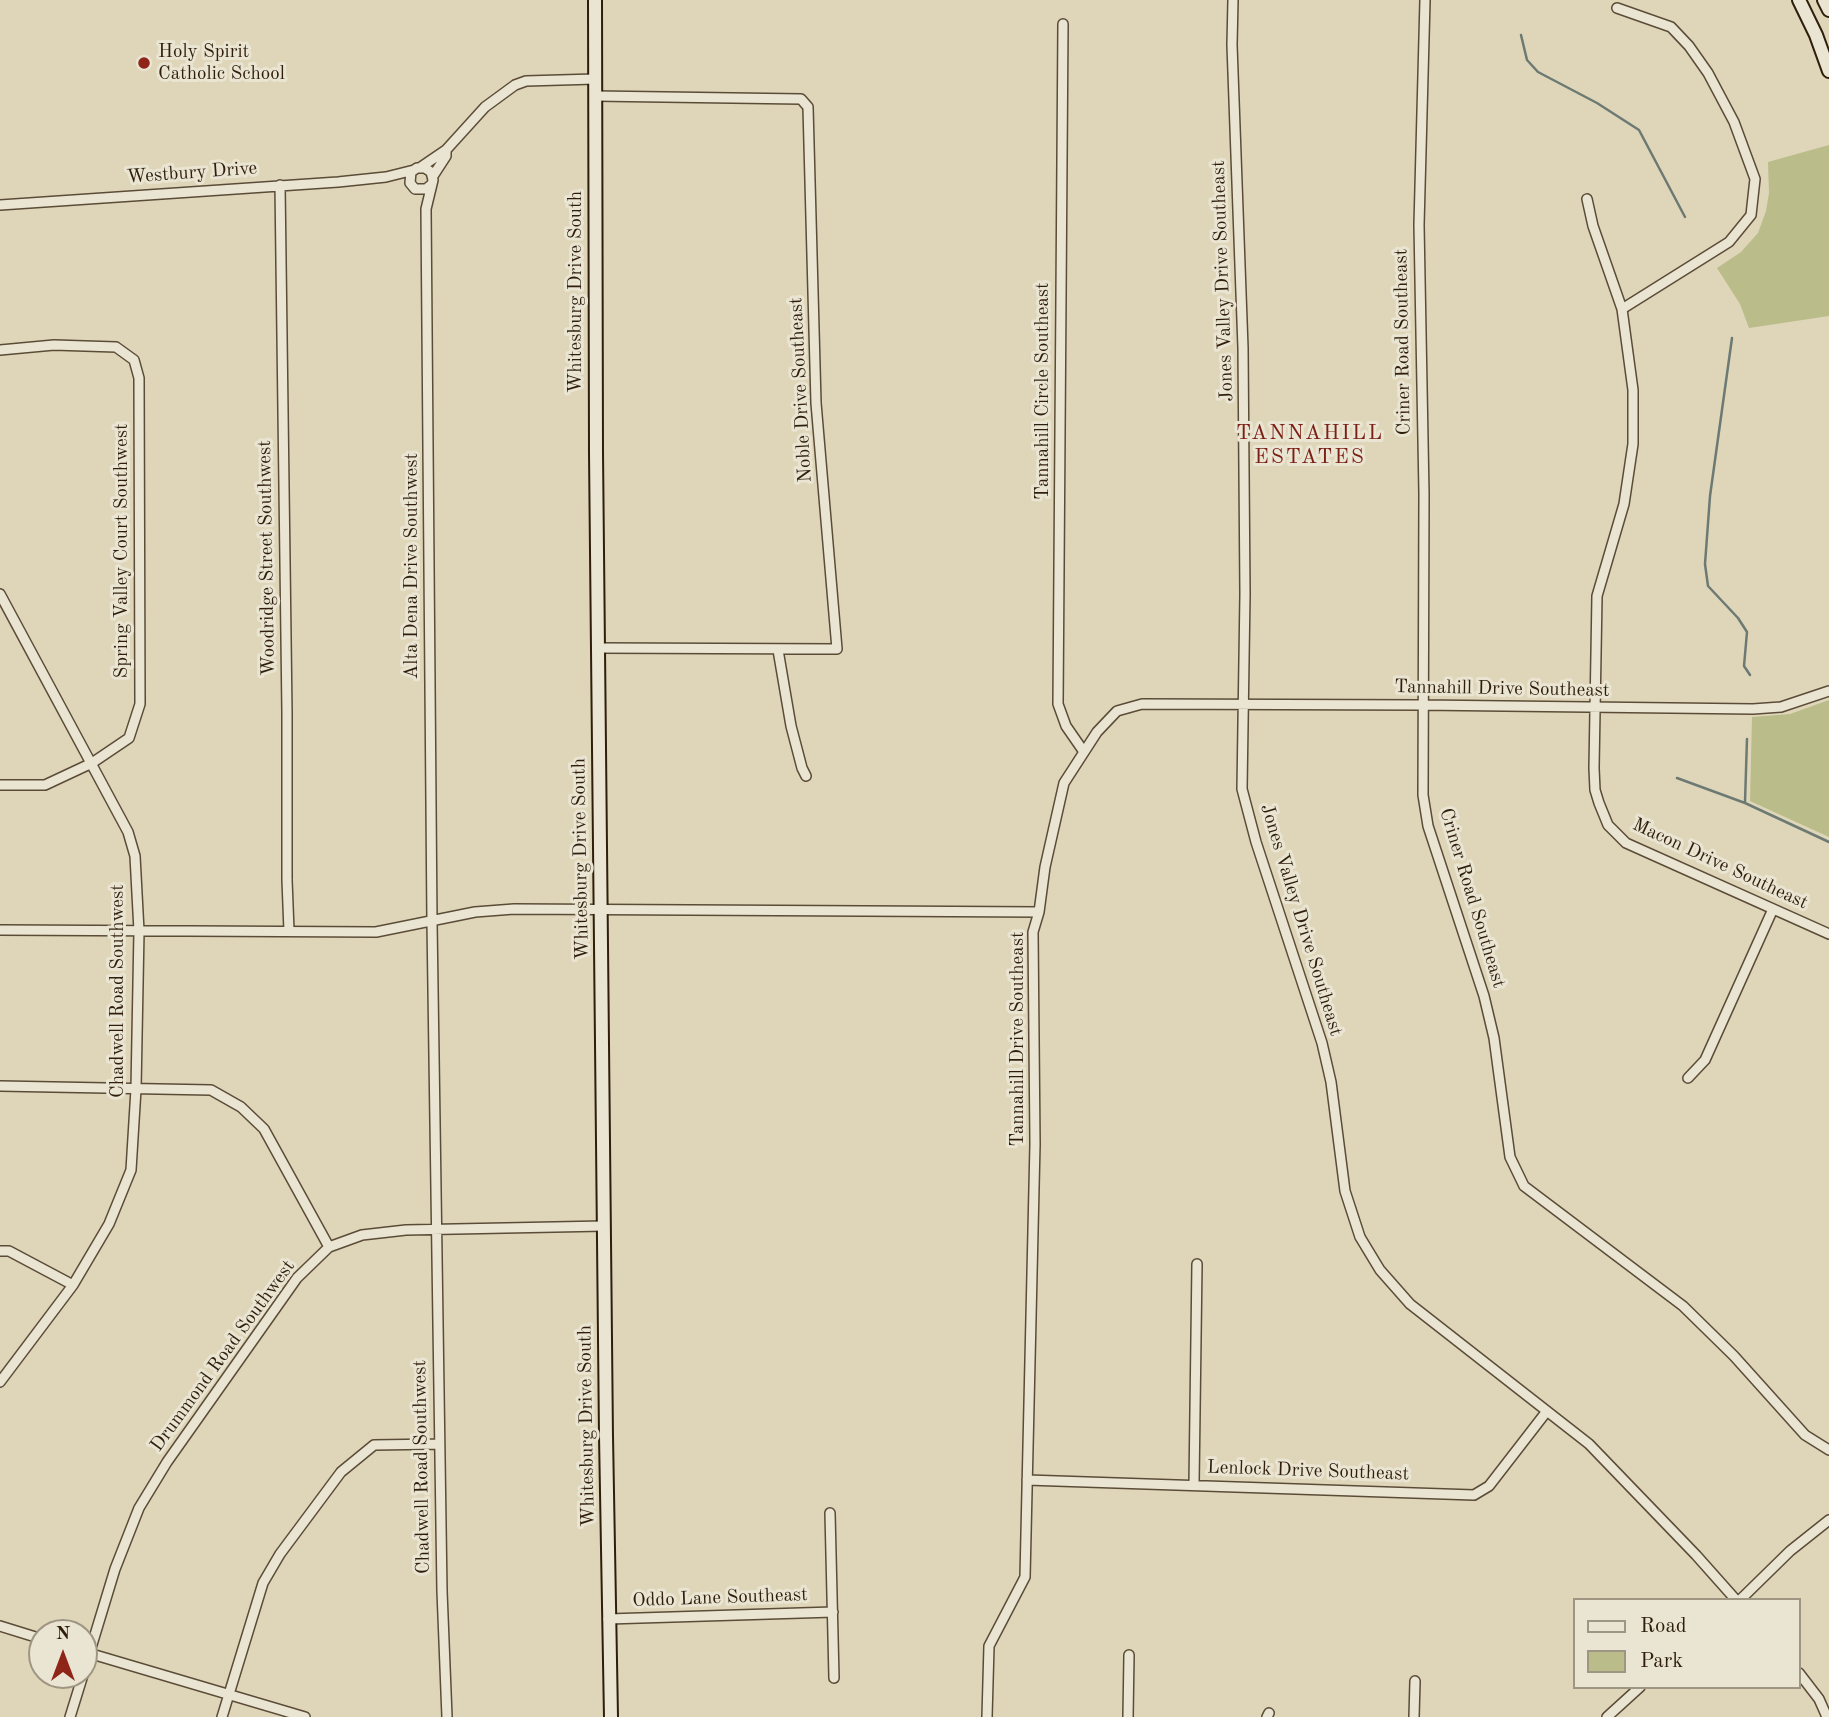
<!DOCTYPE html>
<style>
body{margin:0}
#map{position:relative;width:1829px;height:1717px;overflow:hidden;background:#dfd6b9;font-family:"Old Standard TT",serif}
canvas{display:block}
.legend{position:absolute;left:1573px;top:1598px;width:228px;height:91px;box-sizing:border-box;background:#eae4d2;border:2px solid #9f9583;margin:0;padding:9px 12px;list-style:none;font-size:21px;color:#2f1e0c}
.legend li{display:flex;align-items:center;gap:14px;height:35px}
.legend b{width:35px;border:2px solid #9f9583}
.north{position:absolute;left:28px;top:1619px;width:70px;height:70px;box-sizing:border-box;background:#eae4d2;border:2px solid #9f9583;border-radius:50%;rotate:0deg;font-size:19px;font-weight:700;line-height:28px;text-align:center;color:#2f1e0c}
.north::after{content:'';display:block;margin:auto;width:24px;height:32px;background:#8f2418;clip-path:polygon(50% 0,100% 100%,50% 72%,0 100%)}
</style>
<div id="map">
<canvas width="1829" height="1717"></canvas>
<ul class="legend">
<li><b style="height:9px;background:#eae4d2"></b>Road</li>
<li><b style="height:19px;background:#babc8a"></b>Park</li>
</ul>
<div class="north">N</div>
</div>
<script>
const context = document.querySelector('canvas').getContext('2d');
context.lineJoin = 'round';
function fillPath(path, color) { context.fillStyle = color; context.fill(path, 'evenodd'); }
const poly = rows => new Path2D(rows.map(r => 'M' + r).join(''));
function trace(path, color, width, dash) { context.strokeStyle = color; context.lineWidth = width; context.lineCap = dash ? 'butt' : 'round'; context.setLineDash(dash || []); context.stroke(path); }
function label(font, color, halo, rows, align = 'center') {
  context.font = font + ' "Old Standard TT",serif'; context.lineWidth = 6; context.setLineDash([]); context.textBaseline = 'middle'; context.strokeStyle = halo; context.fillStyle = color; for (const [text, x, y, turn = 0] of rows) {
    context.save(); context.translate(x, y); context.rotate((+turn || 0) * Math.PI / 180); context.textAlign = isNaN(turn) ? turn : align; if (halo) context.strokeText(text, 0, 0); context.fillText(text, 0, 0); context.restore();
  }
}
fillPath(poly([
 [1829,145,1829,316,1749,328,1740,304,1717,268,1741,252,1758,233,1766,211,1769,193,1768,162],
 [1829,700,1829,837,1750,801,1752,717,1790,714]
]), '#babc8a');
trace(poly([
 [1521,35,1527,60,1538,72,1597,103,1639,130,1685,217],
 [1732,338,1710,496,1705,564,1708,586,1738,618,1747,632,1744,666,1750,675],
 [1677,778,1745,803,1829,842],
 [1745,802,1747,739]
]), '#6d7a73', 2.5);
const minor = poly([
 [1233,0,1232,45,1243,348,1245,594,1242,789,1256,842,1322,1043,1331,1082,1345,1191,1360,1237,1380,1270,1410,1304,1589,1444,1696,1555,1736,1600],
 [1425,0,1419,225,1424,494,1423,795,1428,826,1484,996,1494,1038,1510,1157,1524,1186,1683,1306,1734,1356,1805,1435,1829,1450],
 [1617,8,1671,27,1689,46,1708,73,1734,122,1755,179,1751,215,1729,242,1622,309],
 [1063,24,1058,704,1066,726,1084,752],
 [595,96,801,99,808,107,816,403,837,649,598,648],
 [421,167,446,150,485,107,515,85,526,81,595,79],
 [433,176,446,156,446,150],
 [432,184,426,189,415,189,410,183,411,172,417,168,425,168,431,172,433,180,426,209,432,922,442,1591,447,1717],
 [280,185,287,713,287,880,289,931],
 [1587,199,1593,226,1622,309,1633,390,1633,444,1624,504,1597,596,1594,768,1595,790,1599,803,1608,825,1626,843,1829,934],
 [0,205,338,182,386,177,414,170],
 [0,350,54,345,116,347,134,360,139,378,140,704,129,738,92,763,45,785,0,785],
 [0,594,128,832,135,856,139,931,136,1089,131,1170,109,1224,73,1285,0,1382],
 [778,650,791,726,802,768,806,776],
 [0,930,376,932,475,912,514,909,1039,912],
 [1688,1078,1705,1060,1773,909],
 [0,1086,211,1090,241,1107,264,1129,329,1247],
 [0,1251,9,1251,73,1285],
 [1027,1480,1474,1495,1489,1486,1547,1411],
 [1194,1484,1197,1264],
 [830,1513,834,1678],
 [1740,1600,1790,1551,1829,1520],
 [608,1619,833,1612],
 [0,1626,42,1639],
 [85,1652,305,1717],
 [84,1671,115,1569,139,1508,167,1462,297,1278,329,1247,362,1235,406,1230,604,1226],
 [1799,1673,1819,1699,1827,1717],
 [70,1717,83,1675],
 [222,1717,263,1583,280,1554,341,1472,374,1445,439,1444],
 [987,1717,989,1646,1025,1577,1035,1144,1033,932,1039,912,1045,867,1064,783,1097,732,1117,711,1142,704,1422,705,1753,709,1781,707,1829,691],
 [1128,1717,1129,1655],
 [1267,1717,1269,1713],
 [1414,1717,1415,1681],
 [1607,1717,1640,1687]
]);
const secondary = poly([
 [595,0,596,453,606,1436,611,1717],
 [1799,0,1816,35,1829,71],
 [1824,0,1829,10]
]);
trace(minor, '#5b4c37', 12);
trace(secondary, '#2f1e0c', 16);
trace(minor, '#eae4d2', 9);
trace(secondary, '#eae4d2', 12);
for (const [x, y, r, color] of [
 [144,63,7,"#8f2418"]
]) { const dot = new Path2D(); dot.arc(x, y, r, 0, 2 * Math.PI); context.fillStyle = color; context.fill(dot); trace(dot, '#eae4d2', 2.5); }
label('19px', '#2f1e0c', '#eae4d2', [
 ["Holy Spirit",158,52],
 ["Catholic School",158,74]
], 'left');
label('19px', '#2f1e0c', '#eae4d2', [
 ["Westbury Drive",192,173,-4],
 ["Jones Valley Drive Southeast",1223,281,-92],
 ["Whitesburg Drive South",576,292,-90],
 ["Criner Road Southeast",1403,342,-91],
 ["Noble Drive Southeast",801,390,-93],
 ["Tannahill Circle Southeast",1043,391,-90],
 ["Spring Valley Court Southwest",122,551,-90],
 ["Woodridge Street Southwest",267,558,-91],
 ["Alta Dena Drive Southwest",412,566,-90],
 ["Tannahill Drive Southeast",1502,689,1],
 ["Whitesburg Drive South",581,859,-91],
 ["Macon Drive Southeast",1720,864,25],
 ["Criner Road Southeast",1472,898,73],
 ["Jones Valley Drive Southeast",1301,920,73],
 ["Chadwell Road Southwest",118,991,-90],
 ["Tannahill Drive Southeast",1018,1039,-90],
 ["Drummond Road Southwest",223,1356,-54],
 ["Whitesburg Drive South",587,1426,-91],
 ["Chadwell Road Southwest",422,1467,-91],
 ["Lenlock Drive Southeast",1308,1471,2],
 ["Oddo Lane Southeast",720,1598,-2]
]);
context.letterSpacing = '2px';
label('21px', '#7a1f14', '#eae4d2', [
 ["TANNAHILL",1310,433],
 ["ESTATES",1310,457]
]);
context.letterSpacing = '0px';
</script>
